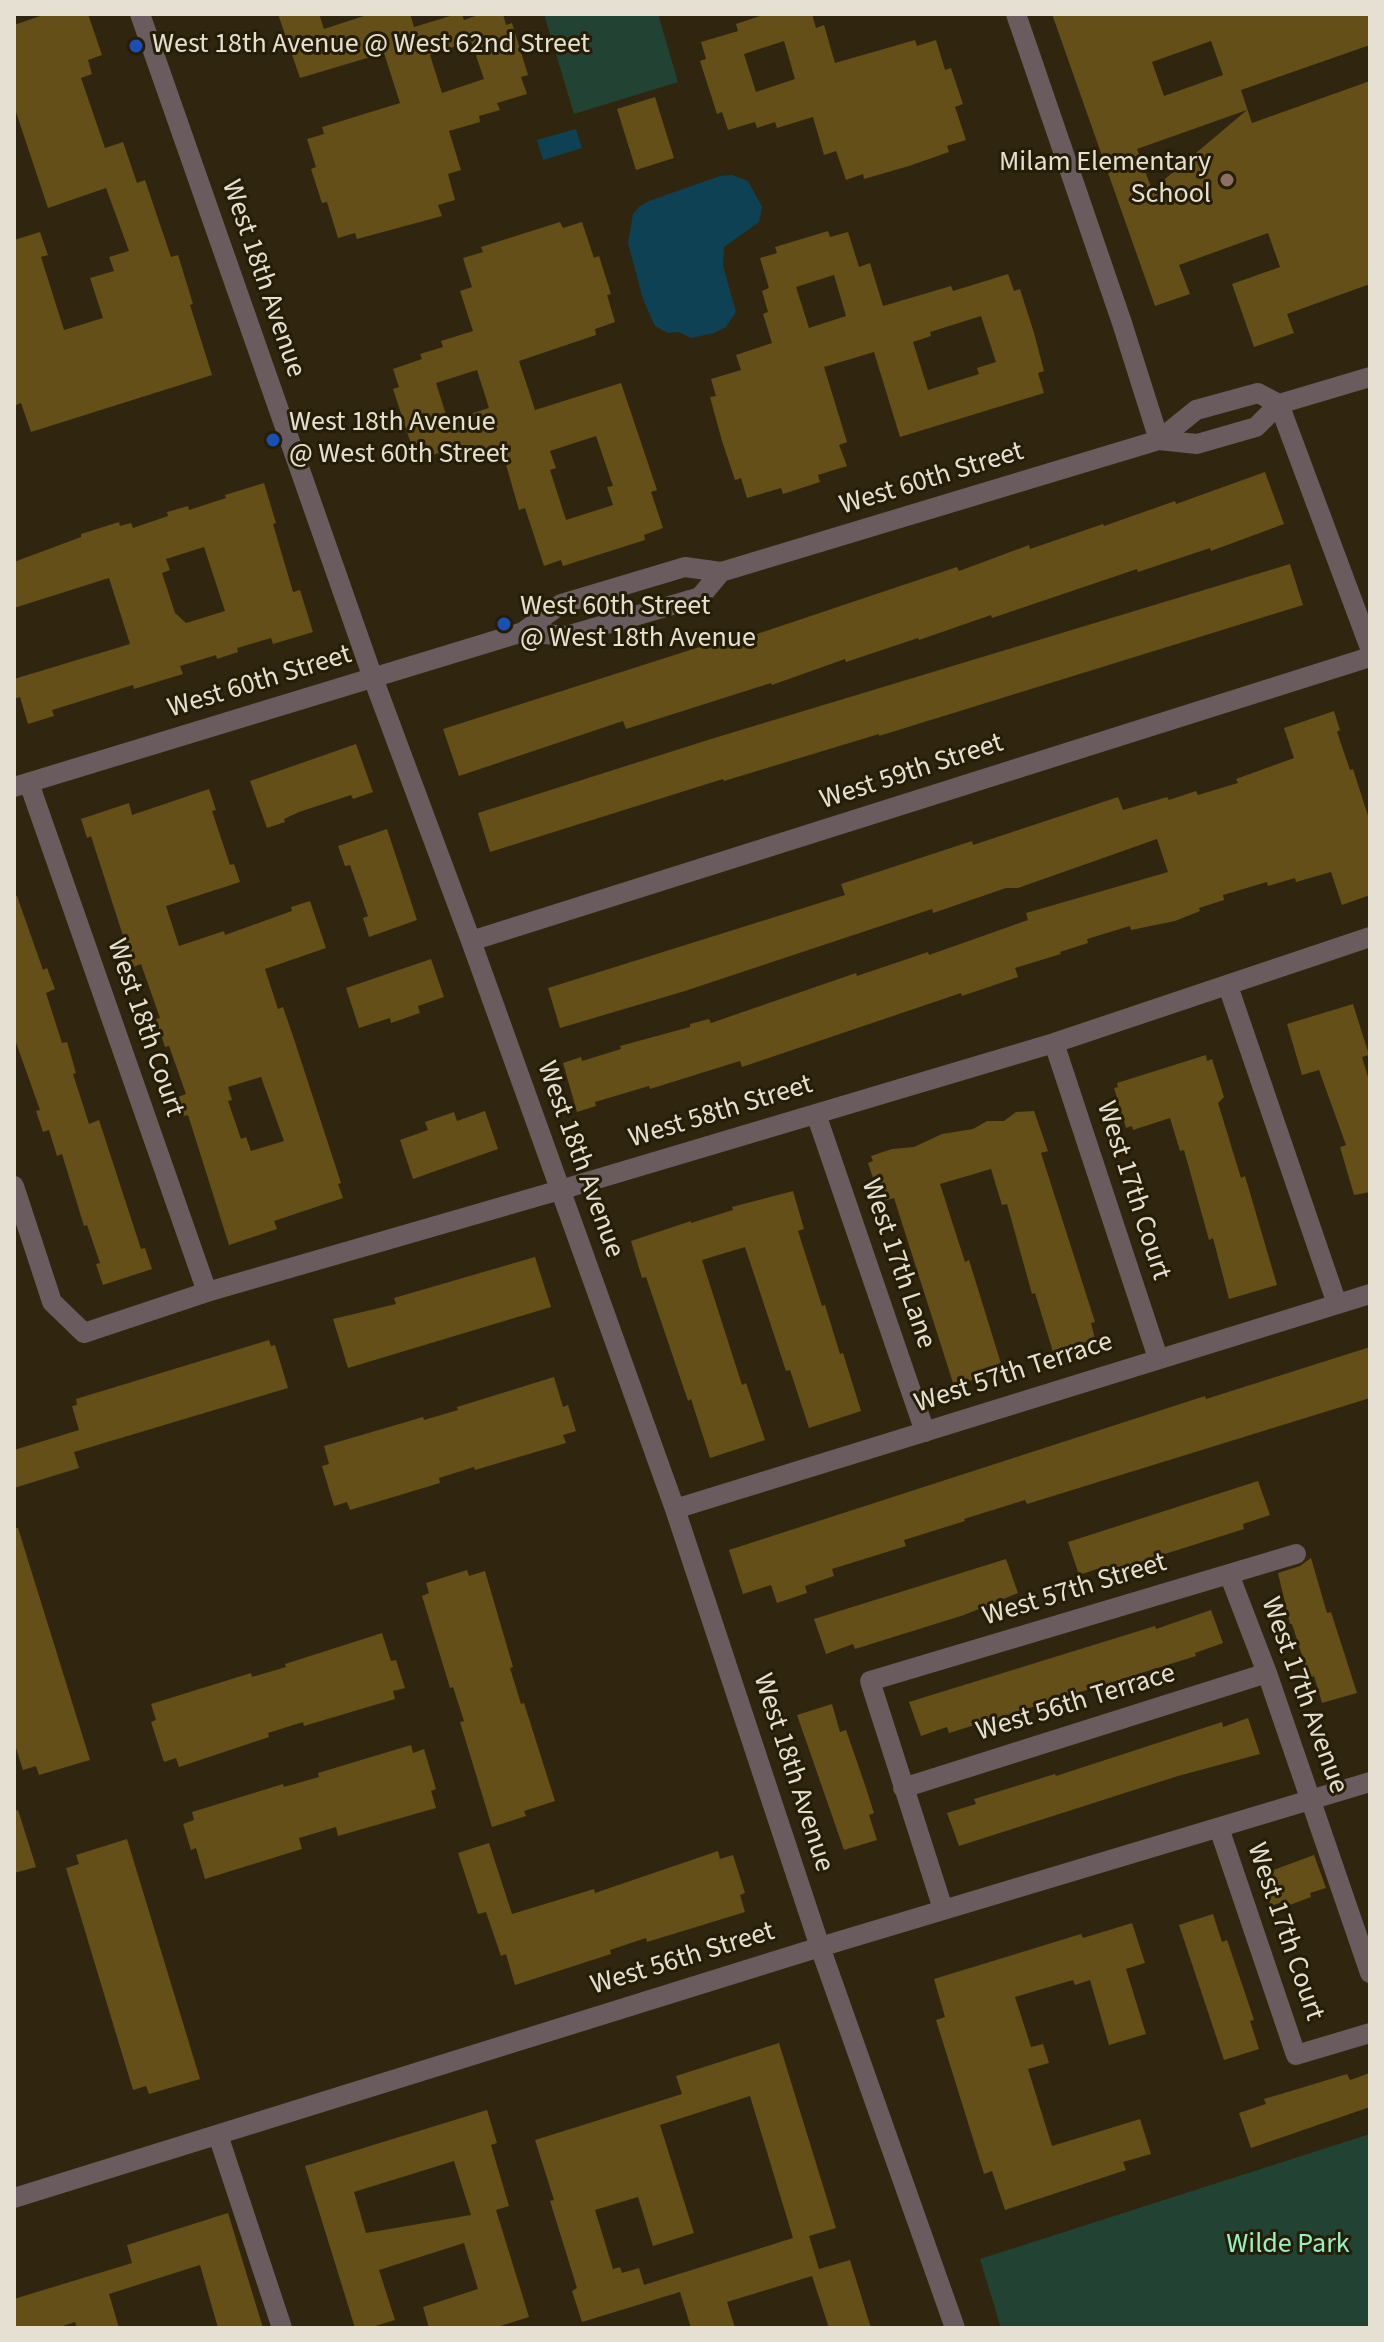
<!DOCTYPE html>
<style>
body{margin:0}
#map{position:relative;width:1384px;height:2342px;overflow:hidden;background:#30260f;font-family:"Source Sans 3",sans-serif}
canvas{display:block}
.frame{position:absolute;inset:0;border:16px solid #e6e0d2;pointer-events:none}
</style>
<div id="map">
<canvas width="1384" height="2342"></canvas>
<div class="frame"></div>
</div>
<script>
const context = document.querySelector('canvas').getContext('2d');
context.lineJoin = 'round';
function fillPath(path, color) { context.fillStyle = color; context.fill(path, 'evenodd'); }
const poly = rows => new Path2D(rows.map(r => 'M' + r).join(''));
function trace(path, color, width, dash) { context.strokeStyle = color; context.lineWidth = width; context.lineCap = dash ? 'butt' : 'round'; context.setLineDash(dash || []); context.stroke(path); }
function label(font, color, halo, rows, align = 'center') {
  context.font = font + ' "Source Sans 3",sans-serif'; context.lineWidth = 6; context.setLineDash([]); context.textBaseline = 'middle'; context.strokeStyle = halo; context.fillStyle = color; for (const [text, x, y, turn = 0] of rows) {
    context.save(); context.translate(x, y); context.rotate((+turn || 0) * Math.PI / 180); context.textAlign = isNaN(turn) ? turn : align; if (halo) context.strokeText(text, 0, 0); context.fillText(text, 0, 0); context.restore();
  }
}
fillPath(poly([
 [544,14,658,14,678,82,574,114],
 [1370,2134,1370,2328,1001,2328,980,2259]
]), '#224334');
fillPath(poly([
 [576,129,582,148,543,160,537,140],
 [732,175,748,181,762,207,759,222,724,247,723,266,736,312,726,327,714,333,691,338,679,332,668,333,655,326,643,299,628,243,633,214,640,206,649,201,720,176]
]), '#0f4154');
fillPath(poly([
 [46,14,88,14,102,55,88,60,92,74,81,78,105,148,123,142,137,183,145,180,171,257,178,255,193,304,190,305,212,375,31,432,21,403,14,406,14,240,40,232,48,255,41,257,64,330,103,318,90,278,114,271,109,257,129,251,106,188,48,208,14,106,14,25],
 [278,14,319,14,324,29,370,14,410,14,414,27,457,14,462,14,464,20,481,14,503,14,506,25,512,23,528,75,521,77,527,94,497,103,500,110,479,116,480,122,449,131,461,170,448,174,455,200,438,205,442,216,357,239,355,233,338,238,327,202,322,203,311,169,316,167,307,139,324,134,322,127,400,103,384,53,300,78],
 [471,41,484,79,442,93,430,55],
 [766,14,812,14,816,28,824,25,835,63,915,40,917,46,936,40,945,70,951,68,963,104,955,107,966,140,947,146,949,152,909,166,864,179,863,174,846,180,836,151,824,155,813,117,777,128,775,122,757,128,755,122,728,130,722,112,717,114,700,61,706,59,701,42,738,31,736,24],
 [784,41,795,79,756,92,744,54],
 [1052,14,1370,14,1370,45,1241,90,1252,123,1370,81,1370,284,1287,314,1294,333,1254,347,1232,284,1280,267,1268,233,1179,265,1190,294,1155,306],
 [1211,41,1223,75,1164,96,1152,62],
 [1247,110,1152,190,1137,149],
 [655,97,674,158,636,170,617,109],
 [560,222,563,228,582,222,594,258,599,256,611,294,607,295,615,322,595,329,596,335,519,361,535,410,621,383,657,490,651,492,663,528,644,535,645,540,563,566,561,560,544,566,525,508,519,510,501,447,460,460,456,447,421,459,416,442,411,444,393,389,399,387,393,369,422,359,420,354,443,347,441,341,473,331,460,291,472,287,463,258,483,252,481,247],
 [477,370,489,408,448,421,436,383],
 [596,436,613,486,607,487,613,505,566,520,550,470,556,468,550,451],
 [828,231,830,237,848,232,859,267,870,263,883,306,951,286,953,291,1008,274,1014,291,1020,289,1034,333,1044,371,1038,373,1044,393,900,437,874,352,824,367,847,442,839,445,847,466,818,475,820,482,783,494,781,488,747,498,741,478,735,480,722,441,710,397,716,396,711,379,741,370,736,355,772,343,763,314,768,312,762,291,769,288,760,258,777,253,775,247],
 [834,275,846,316,809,328,796,287],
 [981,316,996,362,977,368,979,374,928,390,913,342,931,336,930,332],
 [1265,472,1284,524,1211,551,1210,548,1138,572,1137,569,992,618,991,615,919,640,918,638,846,662,845,659,772,685,771,683,626,729,623,721,459,776,443,729,737,635,739,640,957,567,959,571,1029,545,1030,549,1103,524,1104,526,1175,501,1176,504],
 [264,483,276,523,273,524,293,592,300,590,313,632,273,644,271,638,237,648,238,652,217,659,216,655,180,666,183,674,134,689,133,685,52,710,54,716,28,724,20,697,14,699,14,679,130,644,109,578,14,608,14,562,81,537,81,534,119,522,120,526,131,523,133,528,168,516,167,512,188,506,189,510,226,498,225,495],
 [204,547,225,611,186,623,175,613,162,573,170,570,166,559],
 [1290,564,1303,605,879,736,879,734,724,781,723,779,490,852,478,813,711,739],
 [1334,711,1340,730,1337,732,1350,770,1353,769,1370,822,1370,895,1342,905,1331,872,1296,882,1295,878,1268,886,1267,882,1223,895,1224,900,1199,908,1200,911,1175,921,1131,930,1130,926,1087,939,1088,943,1060,952,1061,954,1015,968,1018,977,962,996,961,993,742,1067,740,1061,650,1089,649,1086,595,1102,596,1106,577,1112,563,1063,581,1057,582,1061,621,1049,620,1046,690,1027,690,1024,709,1019,711,1023,856,973,857,976,928,952,929,955,1028,920,1026,913,1168,872,1157,839,1018,888,1006,888,933,913,932,909,685,991,560,1028,548,988,845,895,841,884,972,841,973,845,1118,797,1123,810,1167,797,1169,800,1196,791,1198,795,1238,783,1236,779,1294,758,1284,728],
 [356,744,373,792,353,799,351,795,299,812,284,819,285,822,267,828,250,781],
 [209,789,216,810,212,811,230,865,234,864,240,882,166,906,179,946,224,931,225,935,292,911,291,907,310,901,326,948,265,969,278,1009,283,1007,293,1036,341,1183,338,1184,343,1198,274,1221,277,1229,229,1245,188,1115,184,1116,178,1097,186,1094,169,1046,165,1047,156,1019,160,1018,141,964,133,967,91,836,87,838,81,819,129,803,132,815],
 [261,1077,284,1141,251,1151,246,1137,241,1139,228,1101,232,1100,228,1087],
 [387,829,417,920,369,937,363,918,368,916,350,865,345,866,338,846],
 [14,896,17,896,43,970,47,968,55,989,46,993,62,1043,67,1042,76,1073,73,1074,89,1124,99,1120,141,1249,145,1248,152,1269,103,1285,96,1264,100,1263,87,1225,84,1226,62,1154,57,1156,49,1130,43,1132,36,1111,40,1110,14,1037],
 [431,959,444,997,418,1006,420,1013,391,1023,390,1018,359,1028,346,988],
 [1353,1004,1369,1055,1362,1057,1370,1084,1370,1192,1354,1195,1340,1147,1346,1145,1319,1070,1302,1075,1287,1024],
 [1206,1055,1207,1061,1212,1059,1224,1097,1218,1103,1241,1178,1245,1176,1277,1285,1229,1299,1213,1238,1209,1240,1184,1150,1180,1151,1170,1118,1133,1130,1132,1126,1126,1128,1114,1088,1118,1087,1117,1083],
 [485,1111,498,1149,413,1179,400,1140,428,1130,425,1122,454,1112,457,1121],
 [1034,1111,1048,1151,1041,1153,1095,1322,1091,1323,1095,1339,1053,1352,1035,1293,1032,1294,1007,1204,1002,1205,991,1169,940,1184,965,1262,969,1260,1003,1370,954,1386,894,1198,881,1202,868,1163,873,1161,871,1156,892,1149,914,1147,942,1134,973,1129,987,1121,1004,1121,1016,1112],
 [793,1191,804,1229,798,1231,822,1306,825,1305,840,1354,843,1353,861,1411,809,1428,790,1370,786,1371,745,1247,702,1260,742,1385,746,1383,765,1440,710,1458,691,1399,688,1401,646,1277,642,1278,631,1241,691,1221,691,1223,733,1210,732,1207],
 [535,1257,551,1307,348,1368,333,1319,396,1304,394,1298],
 [269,1340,271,1346,275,1345,288,1388,74,1452,79,1468,14,1488,14,1450,79,1430,72,1406,77,1405,76,1399],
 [1370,1347,1370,1398,1027,1504,1025,1500,964,1519,965,1521,904,1540,906,1546,832,1569,834,1576,805,1586,807,1593,777,1603,771,1585,743,1594,729,1550,1205,1396,1206,1399],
 [554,1377,563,1407,568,1405,576,1431,563,1435,566,1443,475,1470,474,1467,439,1478,440,1483,350,1510,347,1502,334,1506,322,1466,329,1464,324,1446,423,1417,424,1420,458,1410,457,1407],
 [1258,1481,1270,1515,1243,1524,1244,1529,1108,1572,1106,1566,1079,1575,1068,1542],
 [14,1528,18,1528,90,1760,39,1775,36,1766,23,1770,14,1742],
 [1311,1558,1327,1613,1331,1612,1357,1693,1322,1703,1314,1676,1309,1678,1292,1624,1290,1624,1278,1573,1300,1566],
 [1006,1559,1018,1593,964,1615,855,1649,853,1644,826,1654,814,1619],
 [467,1570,469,1576,485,1571,513,1667,510,1668,521,1704,524,1703,555,1801,524,1811,526,1816,492,1827,460,1722,464,1721,453,1687,450,1688,422,1596,429,1593,426,1583],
 [1211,1610,1223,1643,1195,1653,1196,1656,949,1733,947,1727,921,1736,909,1702,1155,1626,1156,1629],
 [382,1633,391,1661,396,1660,405,1688,393,1691,395,1699,304,1726,303,1722,268,1733,269,1737,179,1767,176,1758,164,1762,151,1722,156,1720,151,1704,251,1673,252,1677,286,1667,285,1664],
 [832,1704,840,1732,846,1730,865,1785,874,1813,869,1815,877,1840,844,1850,797,1715],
 [1248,1718,1260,1754,1178,1776,959,1846,947,1813,976,1804,974,1799,1055,1774,1056,1776,1222,1722,1223,1727],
 [411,1745,413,1753,424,1749,436,1789,431,1791,436,1808,338,1836,336,1827,299,1838,302,1849,205,1879,196,1848,191,1850,183,1824,194,1820,192,1812,283,1784,284,1787,319,1777,318,1773],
 [18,1810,36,1867,14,1873,14,1811],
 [127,1839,200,2079,149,2094,146,2086,133,2090,66,1868,79,1864,76,1855],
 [489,1843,512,1914,594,1889,595,1893,718,1851,720,1859,733,1855,745,1893,740,1895,745,1912,647,1942,646,1938,610,1950,611,1954,515,1985,506,1954,501,1956,486,1912,478,1914,458,1853],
 [1314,1855,1326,1888,1310,1893,1311,1897,1287,1906,1285,1901,1271,1906,1260,1875],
 [1213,1914,1222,1942,1227,1940,1245,1993,1254,2020,1250,2021,1259,2049,1224,2060,1179,1925],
 [1132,1923,1145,1963,1126,1969,1146,2034,1109,2045,1090,1980,1075,1985,1073,1980,1015,1997,1031,2047,1043,2044,1049,2063,1028,2069,1052,2146,1140,2119,1151,2154,1123,2162,1126,2170,1005,2210,992,2171,984,2174,936,2020,945,2017,934,1979,1081,1934,1083,1938],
 [779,2043,836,2228,809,2236,819,2269,850,2260,871,2328,829,2328,812,2276,727,2302,735,2328,691,2328,680,2292,582,2322,572,2291,577,2288,550,2201,554,2200,535,2140,682,2094,676,2076],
 [750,2096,793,2238,644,2285,639,2268,622,2273,620,2267,613,2269,595,2210,638,2197,653,2246,694,2233,660,2125],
 [1370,2073,1370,2107,1251,2148,1239,2113,1266,2104,1264,2099,1291,2091,1347,2074,1350,2080],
 [487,2110,497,2143,491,2145,509,2206,496,2210,529,2317,494,2328,429,2328,423,2307,478,2289,464,2243,379,2270,395,2320,369,2328,355,2328,305,2166],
 [454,2161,471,2215,366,2233,354,2192],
 [228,2213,263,2328,218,2328,200,2265,109,2294,119,2328,77,2328,75,2322,57,2328,14,2328,14,2299,132,2263,127,2245]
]), '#644f19');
trace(poly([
 [140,14,373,678,471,941,675,1509,820,1947,955,2328],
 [1016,14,1122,323,1159,440],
 [1279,404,1370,648],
 [1159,440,1196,410,1258,393,1279,404],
 [523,632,566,636,700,597,721,572],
 [29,783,207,1292],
 [14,787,523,632,561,604,685,567,721,572,1159,440,1197,444,1256,427,1279,404,1370,377],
 [471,941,1370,657],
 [1228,986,1337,1304],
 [1054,1043,1158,1358],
 [816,1114,925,1432],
 [14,1186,52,1302,84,1333,207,1292,560,1190,1054,1043,1370,937],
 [675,1509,1370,1294],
 [1229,1574,1267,1673,1370,1973],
 [903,1788,1267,1673],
 [1219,1828,1296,2055,1370,2033],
 [943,1909,870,1681,1296,1554],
 [218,2135,282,2328],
 [14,2198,820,1947,1370,1782]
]), '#695b5e', 20);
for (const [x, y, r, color] of [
 [136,46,8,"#1a4fb4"],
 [1227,180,8,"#8d6e63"],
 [273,440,8,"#1a4fb4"],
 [504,624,8,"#1a4fb4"]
]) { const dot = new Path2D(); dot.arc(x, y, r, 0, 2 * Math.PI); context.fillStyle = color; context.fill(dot); trace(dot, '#261d06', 3); }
label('28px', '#e6e0d2', '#261d06', [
 ["West 18th Avenue @ West 62nd Street",152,46],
 ["Milam Elementary",1211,164,"right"],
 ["School",1211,196,"right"],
 ["West 18th Avenue",289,424],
 ["@ West 60th Street",289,456],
 ["West 60th Street",520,608],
 ["@ West 18th Avenue",520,640]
], 'left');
label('28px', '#e6e0d2', '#261d06', [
 ["West 18th Avenue",262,279,71],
 ["West 60th Street",932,480,-17],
 ["West 60th Street",260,683,-17],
 ["West 59th Street",912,773,-18],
 ["West 18th Court",144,1028,71],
 ["West 58th Street",721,1113,-17],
 ["West 18th Avenue",579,1160,70],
 ["West 17th Court",1132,1191,72],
 ["West 17th Lane",897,1264,71],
 ["West 57th Terrace",1014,1374,-18],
 ["West 57th Street",1075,1591,-17],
 ["West 17th Avenue",1303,1696,70],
 ["West 56th Terrace",1076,1704,-17],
 ["West 18th Avenue",792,1773,72],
 ["West 17th Court",1284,1932,71],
 ["West 56th Street",683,1960,-17]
]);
label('28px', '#96f1c6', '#261d06', [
 ["Wilde Park",1288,2246]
]);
</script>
